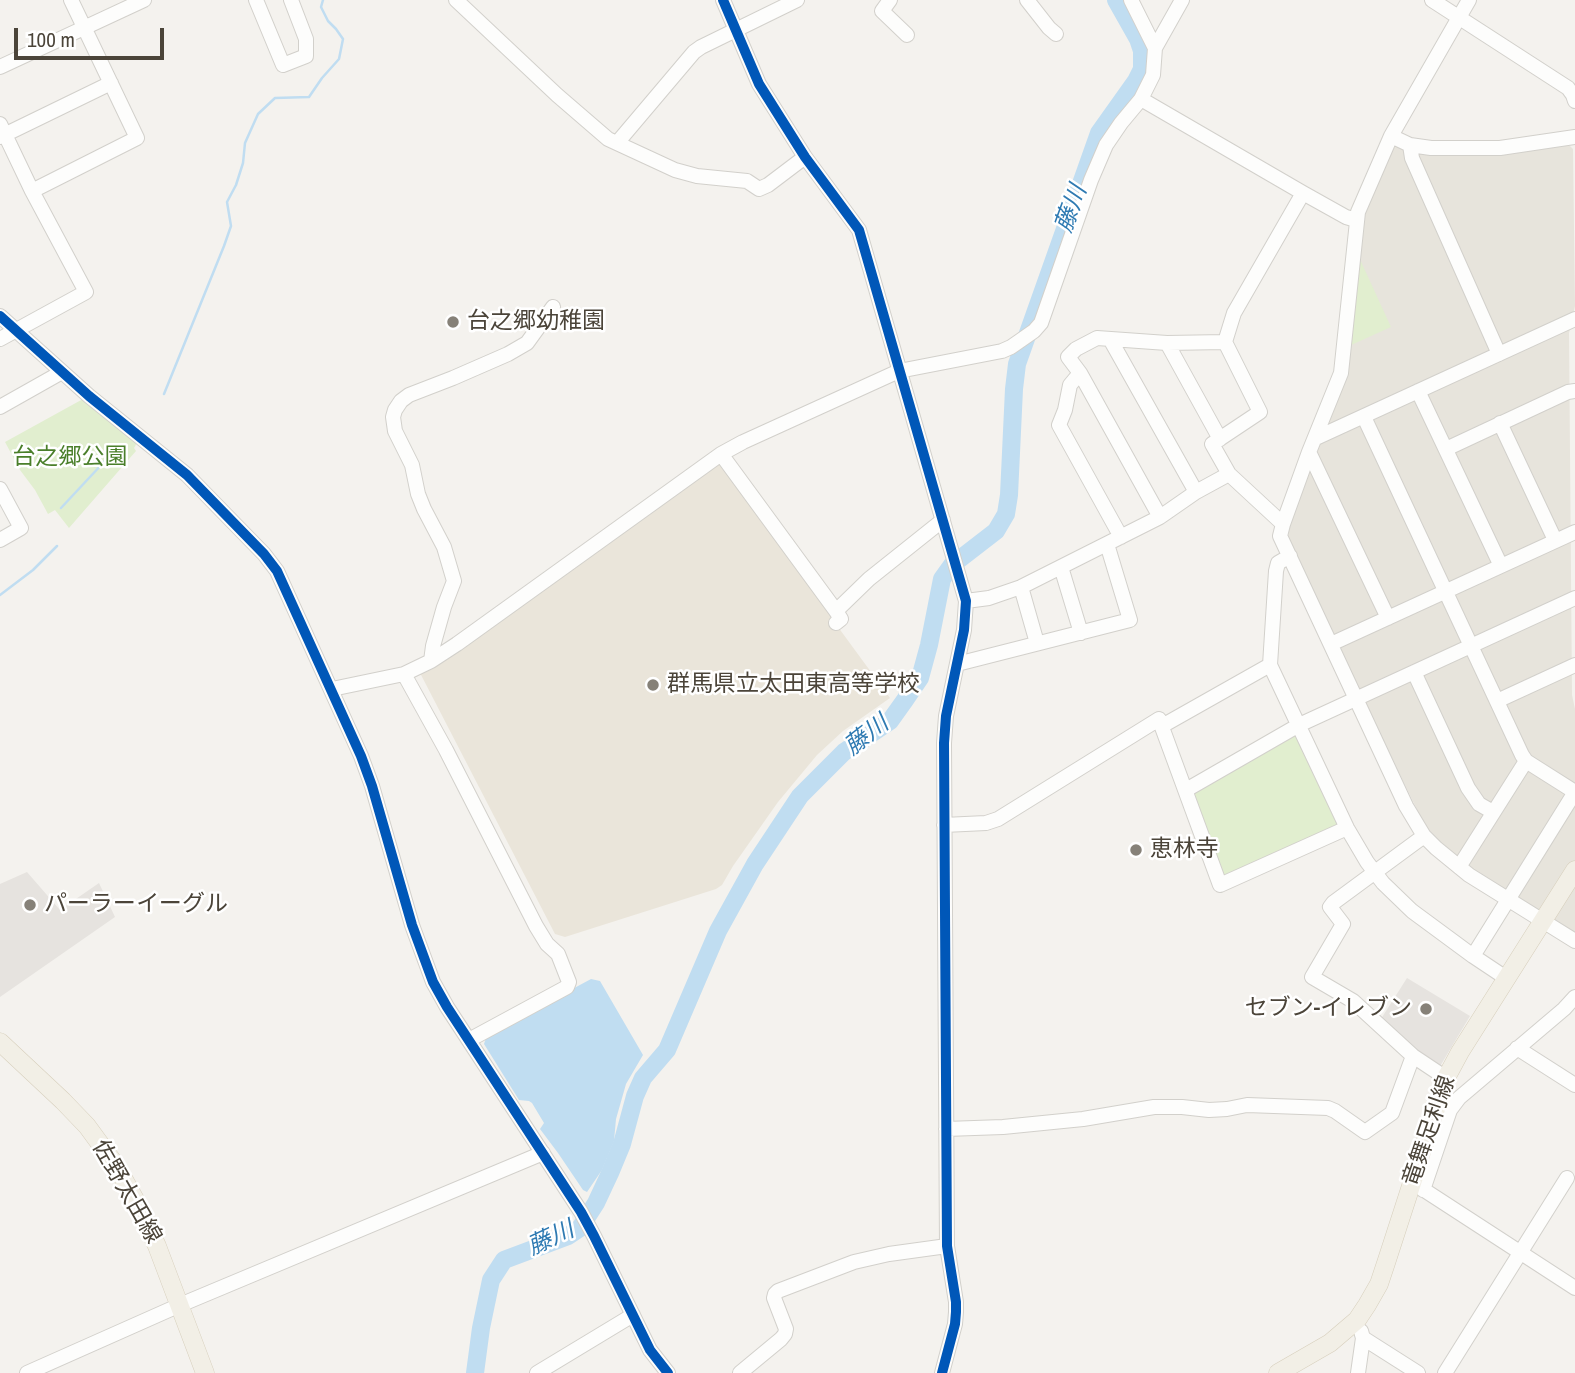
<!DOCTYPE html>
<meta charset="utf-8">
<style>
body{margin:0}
#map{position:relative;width:1575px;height:1373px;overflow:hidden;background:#f4f2ee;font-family:"Archivo Narrow",sans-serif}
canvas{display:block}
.scale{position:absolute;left:14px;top:28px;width:150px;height:32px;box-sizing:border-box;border:4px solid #4b4439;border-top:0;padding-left:9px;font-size:21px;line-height:24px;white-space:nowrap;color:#4b4439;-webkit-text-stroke:5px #fff;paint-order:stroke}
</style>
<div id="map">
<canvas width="1575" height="1373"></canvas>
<div class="scale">100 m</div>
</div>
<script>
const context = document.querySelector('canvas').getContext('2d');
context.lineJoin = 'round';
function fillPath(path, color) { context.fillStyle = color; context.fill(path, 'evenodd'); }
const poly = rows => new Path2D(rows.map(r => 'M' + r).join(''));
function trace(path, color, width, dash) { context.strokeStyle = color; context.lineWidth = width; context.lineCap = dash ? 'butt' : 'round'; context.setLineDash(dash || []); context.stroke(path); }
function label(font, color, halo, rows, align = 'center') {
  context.font = font + ' "Archivo Narrow","Noto Sans JP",sans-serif'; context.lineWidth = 5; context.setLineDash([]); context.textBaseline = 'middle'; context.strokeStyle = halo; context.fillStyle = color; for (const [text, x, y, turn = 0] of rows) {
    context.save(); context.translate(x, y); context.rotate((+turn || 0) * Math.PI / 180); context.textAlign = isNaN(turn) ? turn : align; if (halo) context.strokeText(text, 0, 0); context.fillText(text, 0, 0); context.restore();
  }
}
fillPath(poly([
 [1568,144,1573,149,1575,306,1569,333,1572,695,1575,709,1575,934,1470,868,1441,844,1424,824,1368,709,1288,537,1290,524,1346,374,1361,218,1391,149,1400,145]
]), '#e7e4dc');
fillPath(poly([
 [721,459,829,605,830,616,890,698,843,731,817,755,778,802,733,866,722,885,716,889,565,937,555,934,419,671]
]), '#eae5da');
fillPath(poly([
 [1358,255,1391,327,1349,346],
 [83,399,137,443,134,448,136,451,69,528,55,510,48,514,35,490,20,470,5,442],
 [1293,733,1300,736,1339,825,1227,877,1221,874,1193,797,1197,789]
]), '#e1eecf');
fillPath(poly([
 [27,872,60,910,99,883,115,917,0,997,0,884],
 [1407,978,1470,1016,1439,1068,1379,1022]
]), '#e6e3df');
fillPath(poly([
 [591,979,600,981,643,1055,626,1084,616,1119,614,1141,602,1170,587,1192,583,1190,558,1153,540,1129,544,1123,532,1103,529,1101,519,1100,484,1044,487,1035]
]), '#c0ddf1');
trace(poly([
 [164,394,224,246,231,226,227,202,236,185,243,163,245,143,258,114,275,98,309,97,322,78,339,59,343,39,336,29,328,21,321,7,323,0],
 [61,508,117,448],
 [0,595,33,570,57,546],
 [606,1156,614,1162],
 [592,1198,596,1203]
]), '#c0ddf1', 2.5);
trace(poly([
 [475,1373,481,1328,491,1280,504,1260,568,1236,580,1228,596,1203,610,1173,622,1144,635,1096,643,1078,667,1050,718,931,755,864,800,796,844,752,890,721,905,700,920,678,929,645,942,579,952,565,996,531,1006,514,1009,495,1014,389,1017,364,1099,133,1136,81,1142,69,1142,51,1138,39,1116,0]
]), '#c0ddf1', 18);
const minor = poly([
 [256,0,283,65,306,56,306,39,291,0],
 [456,0,557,95,608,139,675,170,697,176,747,181,759,189,768,185,805,157],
 [723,0,759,84,805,157,859,230,966,601,964,630,946,716,944,743,947,1246,956,1302,956,1312,955,1324,942,1373],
 [890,0,882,11,907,35],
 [1027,0,1049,28,1056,34],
 [1432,0,1568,88,1573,95,1575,101],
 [1469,0,1391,136,1358,212,1341,373,1309,452,1283,524,1280,536,1406,806,1424,836,1436,848,1469,875,1575,941],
 [1155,48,1182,0],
 [0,67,144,0],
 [1141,99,1303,193,1346,217,1356,220],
 [0,124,32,191,86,292,0,339],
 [1391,136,1410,145,1431,148,1500,148,1575,137],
 [0,137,111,83],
 [617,143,694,52,701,47,797,0],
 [1410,145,1412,158,1499,354],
 [32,191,137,138,71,0],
 [0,316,89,396,187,475,264,554,277,571,361,756,372,786,412,925,433,982,447,1007,581,1212,594,1236,650,1350,668,1373],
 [1110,339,1196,492],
 [1167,343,1220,439],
 [1080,373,1070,385,1065,410,1059,425,1121,537],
 [1418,391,1501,566],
 [0,407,62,372],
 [1364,417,1522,755,1526,761,1575,792],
 [1500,423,1555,540],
 [1316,438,1575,319],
 [1446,449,1568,392,1575,391],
 [1309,452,1388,618],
 [721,454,836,611,841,619,836,623],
 [0,489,21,528,0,540],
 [1160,517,1080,373,1068,357,1076,349,1097,338,1167,343,1225,342],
 [1283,524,1229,474,1212,444,1260,412,1225,342,1234,313,1303,193],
 [1290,556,1278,563,1276,571,1270,665,1347,828,1367,862,1383,883,1412,911,1473,956,1506,978],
 [1061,567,1081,633],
 [1021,587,1037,643],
 [966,601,989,598,1021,587,1160,517,1196,492,1229,474],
 [836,611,869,579,943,520],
 [1331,644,1575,532],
 [431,661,433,646,444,607,454,581,444,547,424,509,418,494,412,465,395,431,393,417,395,410,401,401,409,395,453,378,508,354,527,343,553,307],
 [957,664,1130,620,1107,544],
 [1414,672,1468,788,1479,804,1493,812],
 [404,674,446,750,536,926,547,944,558,954,569,982,567,987,469,1040],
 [332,689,404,674,431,661,457,644,721,454,743,442,899,371,1002,351,1011,347,1034,331,1041,323,1091,180,1106,145,1121,123,1141,99,1153,75,1155,48,1131,0],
 [1497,701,1575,665],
 [1162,726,1270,665],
 [1186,790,1299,725,1575,598],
 [944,825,986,823,998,819,1159,719,1220,885,1347,828],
 [1424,836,1333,903,1330,907,1343,924,1312,977,1353,1001,1413,1056,1446,1078],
 [1459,867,1526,761],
 [1473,956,1575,792],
 [1517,1048,1575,1085],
 [946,1129,1003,1127,1083,1119,1154,1107,1182,1107,1209,1110,1227,1109,1247,1105,1328,1108,1335,1111,1365,1132,1392,1113,1413,1056],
 [1418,1186,1575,1288],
 [1423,1190,1450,1110,1459,1098,1564,1009,1575,997],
 [1363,1338,1418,1373],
 [27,1373,180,1305,543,1153],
 [537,1373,633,1315],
 [740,1373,781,1339,785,1334,786,1329,774,1298,775,1294,778,1291,854,1262,889,1254,947,1246],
 [1358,1373,1363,1338,1361,1331],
 [1445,1373,1567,1178]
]);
const major = poly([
 [0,1042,63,1101,87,1126,117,1167,137,1203,157,1246,205,1373],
 [1278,1373,1330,1343,1357,1320,1367,1305,1379,1284,1386,1263,1446,1078,1460,1052,1575,870]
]);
trace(minor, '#d2d0cb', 16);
trace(major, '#d6cebb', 19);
trace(minor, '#fdfdfc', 14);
trace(major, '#f2efe6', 18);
trace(poly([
 [723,0,759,84,805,157,859,230,966,601,964,630,946,716,944,743,947,1246,956,1302,956,1312,955,1324,942,1373],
 [0,316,89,396,187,475,264,554,277,571,361,756,372,786,412,925,433,982,447,1007,581,1212,594,1236,650,1350,668,1373]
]), '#0057b8', 10);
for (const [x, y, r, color] of [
 [453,322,7,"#868178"],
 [653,685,7,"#868178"],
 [1136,850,7,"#868178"],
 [30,905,7,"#868178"],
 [1426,1009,7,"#868178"]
]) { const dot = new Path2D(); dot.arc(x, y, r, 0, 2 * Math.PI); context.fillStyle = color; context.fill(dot); trace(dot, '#fff', 2.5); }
label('23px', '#4b4439', '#fff', [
 ["台之郷幼稚園",467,322],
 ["群馬県立太田東高等学校",667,685],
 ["恵林寺",1150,850],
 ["パーラーイーグル",44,905],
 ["セブン-イレブン",1412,1009,"right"]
], 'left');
label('23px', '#4a7f2a', '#fff', [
 ["台之郷公園",70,458]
]);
label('23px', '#4b4439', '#fff', [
 ["竜舞足利線",1430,1131,-71],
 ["佐野太田線",126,1192,60]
]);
label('italic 24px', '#2e7ab2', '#fff', [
 ["藤川",1072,209,-70],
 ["藤川",867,736,-38],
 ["藤川",551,1239,-25]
]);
</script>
